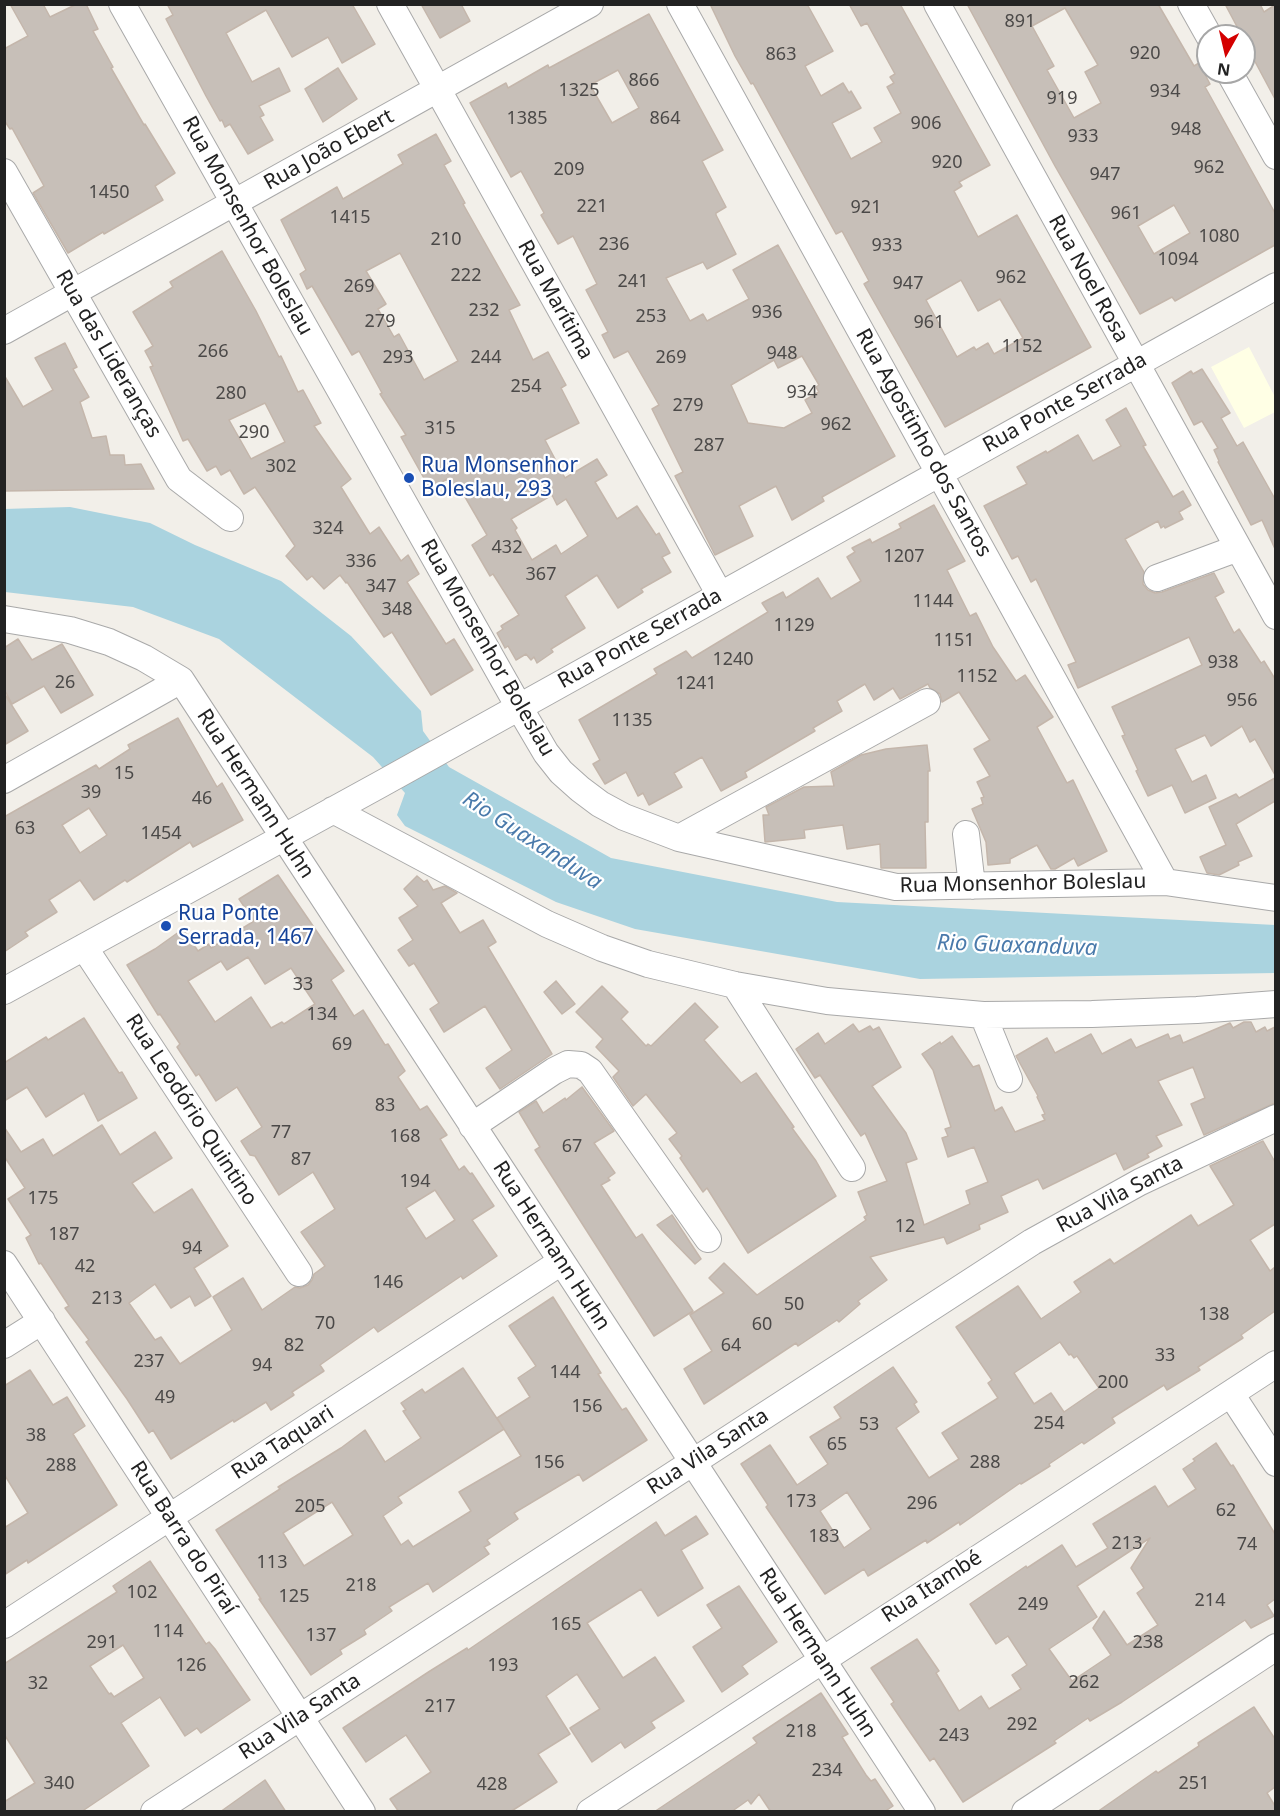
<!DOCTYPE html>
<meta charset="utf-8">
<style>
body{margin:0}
#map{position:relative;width:1280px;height:1816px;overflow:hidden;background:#f2efe9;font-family:"Noto Sans",sans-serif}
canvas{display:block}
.frame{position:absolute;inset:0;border:6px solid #222;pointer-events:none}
.north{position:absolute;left:1196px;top:24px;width:60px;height:60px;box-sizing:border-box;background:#fff;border:2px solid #a7a7a7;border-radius:50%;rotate:188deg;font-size:16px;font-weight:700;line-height:24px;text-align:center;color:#222}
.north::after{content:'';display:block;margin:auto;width:21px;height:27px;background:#d40000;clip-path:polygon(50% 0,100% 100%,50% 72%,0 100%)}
</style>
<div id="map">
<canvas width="1280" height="1816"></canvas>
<div class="frame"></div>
<div class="north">N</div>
</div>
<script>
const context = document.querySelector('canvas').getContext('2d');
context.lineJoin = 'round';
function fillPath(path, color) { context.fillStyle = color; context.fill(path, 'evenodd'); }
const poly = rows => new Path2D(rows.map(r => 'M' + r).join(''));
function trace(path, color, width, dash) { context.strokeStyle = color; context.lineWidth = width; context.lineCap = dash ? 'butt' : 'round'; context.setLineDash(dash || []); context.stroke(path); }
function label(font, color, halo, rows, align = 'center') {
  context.font = font + ' "Noto Sans",sans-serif'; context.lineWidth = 4.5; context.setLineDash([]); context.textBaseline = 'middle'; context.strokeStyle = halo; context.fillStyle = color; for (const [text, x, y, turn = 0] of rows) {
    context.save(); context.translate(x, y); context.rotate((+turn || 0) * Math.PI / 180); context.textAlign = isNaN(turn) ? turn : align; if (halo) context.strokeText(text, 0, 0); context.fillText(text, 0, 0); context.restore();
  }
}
fillPath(poly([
 [1249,347,1275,397,1275,412,1244,428,1211,367]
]), '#ffffe5');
fillPath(poly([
 [70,507,150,523,195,545,281,581,351,636,421,711,423,731,449,767,611,858,837,902,1275,925,1275,973,920,979,635,929,556,902,405,826,397,815,405,793,373,757,219,639,133,607,5,592,4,509]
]), '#aad3df');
const building = poly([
 [10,4,43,4,50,17,77,4,86,4,98,29,93,31,113,67,111,68,144,125,145,124,175,173,155,186,163,200,104,234,103,232,68,253,33,193,44,186,12,128,10,129,4,120,4,49,28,36,10,4],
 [167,4,352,4,375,44,342,63,328,37,292,57,266,10,226,33,252,82,279,68,290,91,259,106,264,115,260,117,273,140,248,154,230,124,225,127,222,120,220,121,206,96,166,19,173,15,167,4],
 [421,4,461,4,470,21,440,38,421,4],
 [710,4,807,4,833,51,805,66,821,96,843,83,849,93,851,91,861,108,832,123,851,159,882,142,874,128,901,113,887,87,894,83,890,77,895,74,867,23,861,26,849,4,900,4,990,165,959,182,962,186,954,191,978,237,1017,215,1091,347,945,427,864,284,869,281,842,231,836,234,753,83,751,84,735,56,710,4],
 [961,280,978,311,1000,299,1023,338,994,354,988,343,976,350,974,347,957,357,926,300,961,280],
 [967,4,1158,4,1194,66,1199,63,1210,84,1205,87,1209,94,1275,213,1275,245,1175,301,1172,297,1140,314,1055,166,967,4],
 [1065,8,1098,65,1085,72,1101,103,1074,118,1047,70,1054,66,1032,26,1065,8],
 [1174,205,1190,233,1154,254,1138,226,1174,205],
 [1225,4,1260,4,1264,12,1275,5,1275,99,1244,41,1244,36,1242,36,1225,4],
 [649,14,723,150,702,161,726,207,716,213,716,215,736,254,707,269,703,262,666,278,690,321,703,314,707,321,749,299,733,270,778,245,895,456,822,497,824,501,792,520,776,486,739,506,753,536,715,555,675,476,683,472,652,409,659,405,628,351,614,358,602,335,608,332,586,290,597,284,573,236,558,244,541,215,544,213,521,171,511,177,470,103,506,83,508,88,548,65,549,68,649,14],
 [618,70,639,108,612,123,590,85,618,70],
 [802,356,819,385,816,387,819,392,805,400,812,413,784,428,748,423,731,385,774,360,778,368,802,356],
 [338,68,357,99,323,122,305,89,338,68],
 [436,134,451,161,444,165,465,203,463,204,520,305,509,310,533,360,548,352,566,385,561,388,579,423,545,440,565,478,597,459,607,475,595,482,617,519,637,506,656,535,659,533,670,553,662,557,671,572,641,589,643,592,618,608,597,575,565,596,585,628,551,649,553,652,537,663,534,657,531,660,526,654,516,660,508,646,505,648,497,633,503,629,501,626,519,615,493,574,490,576,472,545,487,535,461,490,456,493,447,479,430,489,401,437,406,435,380,394,382,393,359,351,352,355,312,286,307,289,300,274,306,270,281,220,337,187,343,199,403,164,398,155,436,134],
 [400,253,458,361,424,380,399,334,394,337,378,309,386,304,366,271,400,253],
 [552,495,557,505,566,499,588,536,561,554,556,545,532,560,515,530,517,528,511,519,552,495],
 [222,251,256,311,279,357,281,356,298,392,303,390,321,423,314,426,351,479,341,487,370,534,379,527,401,561,408,555,419,574,407,582,446,644,454,639,473,670,431,695,392,632,384,637,347,582,346,583,340,575,324,589,312,576,307,580,286,556,295,546,255,487,244,494,230,470,221,475,216,466,207,471,188,439,183,441,150,367,153,366,145,351,153,346,133,312,173,287,170,282,222,251],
 [265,403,285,442,251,459,229,420,265,403],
 [65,343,77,367,73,369,89,397,80,402,92,438,106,436,110,455,124,455,125,465,141,464,154,489,4,491,4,375,23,407,53,390,35,358,65,343],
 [1202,369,1230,413,1221,418,1237,446,1243,442,1275,499,1275,549,1262,520,1251,525,1218,462,1219,461,1214,450,1218,448,1202,421,1194,425,1172,383,1191,371,1193,374,1202,369],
 [1126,408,1146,445,1143,446,1173,497,1183,491,1191,505,1179,512,1183,519,1165,528,1164,526,1161,528,1158,521,1125,539,1144,572,1143,584,1148,590,1155,593,1162,592,1214,573,1224,592,1215,597,1234,633,1239,629,1261,663,1264,661,1275,679,1275,775,1255,739,1250,742,1242,726,1211,746,1205,735,1175,749,1192,782,1206,775,1216,798,1185,813,1172,785,1148,796,1136,771,1138,770,1122,736,1125,735,1112,707,1202,665,1189,637,1078,688,1068,665,1076,662,1036,579,1031,582,1018,556,1012,559,984,506,1027,484,1017,467,1046,451,1047,453,1078,435,1093,461,1121,446,1106,420,1126,408],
 [934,505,965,561,947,570,970,616,976,613,993,647,1016,681,1025,675,1053,717,1037,727,1067,783,1073,780,1107,851,1078,866,1074,858,1055,869,1051,869,1037,845,1010,859,1010,863,988,865,986,842,972,809,983,804,981,798,984,797,977,782,990,776,974,749,990,740,959,692,942,702,940,694,930,688,928,684,900,699,893,688,874,700,865,684,837,701,842,711,813,728,815,731,745,772,747,777,721,791,702,757,674,773,682,787,649,805,643,793,638,796,626,772,605,784,593,764,600,760,579,720,657,674,654,669,686,651,692,658,768,612,762,603,783,592,786,598,818,578,831,599,861,581,847,557,855,552,852,548,870,539,872,543,901,528,899,524,934,505],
 [18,639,32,660,62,644,93,695,61,713,44,686,12,704,4,689,4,648,18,639],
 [4,693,28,731,4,745,4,693],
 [178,718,217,787,222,783,243,820,193,847,190,842,127,882,125,880,94,900,80,880,49,900,57,912,25,932,28,936,4,952,4,817,96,765,99,769,130,749,128,745,178,718],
 [89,808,107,835,80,853,62,825,89,808],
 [927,745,930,771,928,771,928,822,925,822,926,868,881,868,880,844,847,849,843,825,804,830,805,838,765,842,763,815,769,815,766,807,804,787,834,786,831,772,861,755,886,749,927,745],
 [1275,778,1275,801,1236,824,1252,856,1238,862,1239,865,1219,875,1207,873,1200,857,1226,845,1209,807,1236,794,1239,798,1275,778],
 [278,875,344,971,331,980,354,1016,363,1010,385,1045,388,1044,405,1071,398,1077,420,1110,427,1106,447,1135,440,1139,459,1170,464,1166,470,1174,472,1173,494,1206,472,1220,497,1256,463,1279,461,1276,378,1332,374,1327,320,1365,324,1371,292,1392,294,1395,271,1410,266,1402,234,1422,233,1420,171,1459,153,1430,149,1433,127,1399,86,1342,89,1340,65,1308,69,1306,41,1263,39,1264,26,1238,31,1235,8,1199,25,1188,4,1156,4,1127,21,1152,43,1139,53,1156,102,1125,120,1155,155,1132,172,1158,132,1183,154,1213,192,1189,228,1246,194,1268,211,1296,195,1306,190,1296,171,1308,155,1284,129,1303,155,1340,161,1337,180,1364,232,1330,213,1297,243,1278,262,1310,295,1287,300,1288,308,1285,312,1280,314,1274,325,1266,301,1232,335,1209,313,1172,279,1195,255,1156,250,1155,241,1141,262,1127,237,1087,216,1101,199,1074,196,1076,177,1047,180,1044,160,1014,158,1015,127,965,155,949,183,929,198,951,209,944,211,948,254,921,239,899,278,875],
 [248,957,265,984,291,968,315,1004,284,1024,282,1022,271,1028,251,997,215,1022,188,981,221,961,227,970,248,957],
 [435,1190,455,1220,426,1239,406,1208,435,1190],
 [417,876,424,882,427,880,433,890,445,886,457,893,441,903,460,933,483,920,496,942,488,947,552,1054,500,1089,486,1068,512,1050,485,1006,444,1032,430,1009,439,1003,414,963,409,966,398,950,413,940,399,918,418,906,404,889,417,876],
 [556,981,575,1004,562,1014,544,992,556,981],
 [602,986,628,1012,621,1019,646,1046,648,1044,651,1046,695,1003,718,1027,704,1040,741,1083,756,1073,794,1127,792,1128,816,1161,836,1196,748,1253,707,1188,703,1192,680,1158,682,1156,669,1139,677,1133,646,1094,633,1106,613,1077,619,1071,596,1047,603,1039,576,1012,602,986],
 [84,1018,119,1073,122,1072,137,1098,98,1121,84,1093,46,1117,27,1087,4,1101,4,1063,46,1037,48,1040,84,1018],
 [1244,1022,1251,1022,1256,1032,1265,1027,1267,1031,1275,1027,1275,1103,1204,1135,1191,1104,1205,1098,1193,1067,1158,1081,1182,1125,1156,1136,1162,1146,1147,1154,1149,1157,1124,1170,1116,1153,1043,1189,1038,1179,1001,1196,1008,1212,979,1225,980,1229,947,1244,944,1237,870,1257,887,1280,858,1301,860,1304,839,1322,837,1320,798,1346,796,1343,704,1404,684,1369,712,1351,690,1315,724,1293,709,1278,724,1263,757,1295,866,1220,864,1217,867,1215,858,1192,887,1181,865,1133,861,1136,820,1075,815,1078,796,1049,818,1033,825,1044,853,1024,859,1032,870,1026,873,1030,879,1027,901,1067,872,1086,906,1133,917,1159,906,1163,924,1225,970,1204,966,1191,988,1182,974,1147,948,1157,942,1138,948,1136,945,1129,951,1127,933,1070,922,1054,940,1042,941,1044,952,1036,973,1067,979,1065,995,1111,1002,1107,1015,1132,1045,1120,1042,1115,1045,1114,1037,1097,1038,1096,1016,1056,1047,1038,1055,1053,1091,1034,1102,1054,1131,1039,1136,1048,1168,1034,1170,1039,1180,1035,1183,1043,1230,1023,1233,1028,1244,1022],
 [582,1087,614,1131,594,1143,615,1173,608,1178,610,1180,601,1185,636,1238,642,1234,693,1311,654,1336,535,1150,540,1147,519,1112,536,1101,543,1113,565,1098,566,1100,582,1087],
 [1263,1141,1275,1162,1275,1224,1250,1240,1270,1271,1275,1267,1275,1311,1241,1335,1243,1338,1198,1367,1200,1370,1167,1390,1164,1385,1112,1418,1115,1423,1084,1444,1082,1442,1049,1464,1050,1466,1021,1484,1020,1483,960,1525,959,1522,927,1543,926,1540,868,1576,864,1569,825,1594,766,1507,768,1505,741,1464,770,1445,797,1485,828,1464,810,1437,841,1418,834,1407,893,1367,917,1402,914,1404,919,1412,896,1428,929,1478,959,1459,942,1433,998,1398,988,1383,992,1380,956,1327,1018,1286,1041,1319,1081,1292,1074,1282,1110,1259,1114,1264,1191,1215,1198,1226,1234,1205,1210,1166,1263,1141],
 [1060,1342,1069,1355,1071,1354,1074,1358,1077,1356,1099,1388,1064,1412,1051,1393,1034,1404,1014,1373,1060,1342],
 [847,1492,871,1529,844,1548,820,1511,847,1492],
 [672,1215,701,1259,695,1264,657,1225,672,1215],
 [553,1297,601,1373,598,1374,622,1410,626,1408,647,1440,583,1481,579,1474,514,1513,518,1519,487,1540,490,1544,484,1547,489,1554,433,1592,428,1583,389,1607,392,1611,364,1630,366,1634,340,1650,342,1654,311,1675,259,1599,261,1599,216,1530,280,1489,278,1487,341,1448,365,1430,385,1462,421,1438,403,1411,406,1410,401,1403,422,1389,425,1393,463,1368,504,1429,398,1497,402,1503,383,1516,401,1545,408,1540,413,1547,471,1511,459,1492,521,1456,497,1418,530,1397,518,1378,536,1366,509,1326,553,1297],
 [332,1502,353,1535,304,1566,283,1533,332,1502],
 [30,1370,53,1405,67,1397,85,1426,73,1434,117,1505,28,1563,27,1560,4,1575,4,1528,28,1513,4,1474,4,1386,30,1370],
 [1216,1443,1231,1466,1233,1465,1275,1534,1275,1599,1267,1605,1274,1616,1251,1628,1245,1620,1122,1702,1090,1721,1088,1718,1054,1741,1056,1743,963,1802,934,1758,930,1761,908,1729,891,1704,894,1702,871,1668,917,1639,939,1671,936,1673,959,1711,981,1696,989,1709,1021,1689,1012,1675,1027,1665,1008,1636,996,1644,970,1604,1026,1566,1027,1568,1062,1545,1076,1567,1108,1548,1093,1524,1155,1486,1168,1507,1196,1489,1183,1469,1195,1461,1193,1459,1216,1443],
 [1150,1538,1131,1568,1144,1588,1137,1593,1158,1625,1127,1645,1104,1611,1093,1628,1111,1655,1072,1681,1049,1649,1097,1617,1077,1586,1150,1538],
 [696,1516,708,1534,681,1550,703,1588,658,1616,641,1589,587,1623,623,1678,655,1657,684,1701,651,1722,655,1728,625,1748,621,1742,592,1762,570,1728,600,1709,577,1674,546,1696,570,1734,538,1754,557,1782,510,1812,399,1812,390,1799,431,1772,406,1735,366,1762,343,1728,430,1671,467,1648,468,1650,656,1522,665,1536,696,1516],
 [150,1561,206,1644,209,1642,215,1649,250,1700,201,1733,197,1728,185,1736,160,1697,121,1723,149,1766,81,1812,4,1812,4,1802,35,1783,4,1734,4,1664,117,1592,113,1586,150,1561],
 [123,1645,144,1678,114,1697,111,1693,109,1694,90,1666,123,1645],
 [739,1586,777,1642,742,1666,748,1674,722,1692,693,1647,722,1628,707,1605,739,1586],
 [821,1693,848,1734,842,1737,866,1775,871,1781,875,1779,893,1806,884,1812,771,1812,759,1794,751,1804,748,1800,731,1812,654,1812,757,1743,753,1738,821,1693],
 [1254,1707,1275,1739,1275,1787,1267,1793,1275,1806,1275,1812,1097,1812,1156,1771,1158,1773,1199,1746,1198,1743,1254,1707],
 [265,1780,286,1812,220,1812,265,1780]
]);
fillPath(building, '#c7bfb8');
trace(building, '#c4b6ab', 1.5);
const minor = poly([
 [122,4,519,707,546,753,561,772,580,789,600,804,624,817,679,838,896,887,1165,882,1276,898],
 [390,4,720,595],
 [680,4,1165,882],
 [937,4,1276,616],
 [1191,4,1209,36],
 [1229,72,1276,156],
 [4,172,179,479,230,518],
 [4,331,590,4],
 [1157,578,1238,548],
 [4,619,70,630,109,642,144,658,181,680,922,1812],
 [4,780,181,680],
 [333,810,547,924,602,948,648,964,735,985,827,1001,983,1015,1092,1014,1197,1010,1276,1004],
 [966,834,972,886],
 [679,838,927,702],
 [84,947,299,1273],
 [735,985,852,1168],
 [4,991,381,784,1276,286],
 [983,1015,1009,1079],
 [472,1126,554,1071,568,1064,581,1065,590,1071,708,1239],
 [4,1264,362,1812],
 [4,1345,42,1321],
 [1231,1394,1276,1463],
 [4,1625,561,1262],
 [154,1812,1032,1242,1140,1182,1276,1118],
 [590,1812,1276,1364],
 [1025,1812,1276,1647]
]);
trace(minor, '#a9a9a9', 28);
trace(minor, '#fff', 26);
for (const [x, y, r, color] of [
 [409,478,6,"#1a4fb4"],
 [166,926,6,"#1a4fb4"]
]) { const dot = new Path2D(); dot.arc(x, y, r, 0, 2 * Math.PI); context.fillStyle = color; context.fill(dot); trace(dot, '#fff', 2); }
label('18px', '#4b4948', null, [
 ["891",1020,22],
 ["920",1145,54],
 ["863",781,55],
 ["866",644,81],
 ["1325",579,91],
 ["934",1165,92],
 ["919",1062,99],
 ["1385",527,119],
 ["864",665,119],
 ["906",926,124],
 ["948",1186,130],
 ["933",1083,137],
 ["920",947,163],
 ["962",1209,168],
 ["209",569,170],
 ["947",1105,175],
 ["1450",109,193],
 ["221",592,207],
 ["921",866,208],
 ["961",1126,214],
 ["1415",350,218],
 ["1080",1219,237],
 ["210",446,240],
 ["236",614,245],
 ["933",887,246],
 ["1094",1178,260],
 ["222",466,276],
 ["962",1011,278],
 ["241",633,282],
 ["947",908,284],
 ["269",359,287],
 ["232",484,311],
 ["936",767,313],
 ["253",651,317],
 ["279",380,322],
 ["961",929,323],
 ["1152",1022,347],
 ["266",213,352],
 ["948",782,354],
 ["293",398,358],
 ["244",486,358],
 ["269",671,358],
 ["254",526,387],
 ["934",802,393],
 ["280",231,394],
 ["279",688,406],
 ["962",836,425],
 ["315",440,429],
 ["290",254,433],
 ["287",709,446],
 ["302",281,467],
 ["324",328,529],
 ["432",507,548],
 ["1207",904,557],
 ["336",361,562],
 ["367",541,575],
 ["347",381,587],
 ["1144",933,602],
 ["348",397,610],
 ["1129",794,626],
 ["1151",954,641],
 ["1240",733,660],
 ["938",1223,663],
 ["1152",977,677],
 ["26",65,683],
 ["1241",696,684],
 ["956",1242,701],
 ["1135",632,721],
 ["15",124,774],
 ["39",91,793],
 ["46",202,799],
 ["63",25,829],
 ["1454",161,834],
 ["33",303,985],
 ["134",322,1015],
 ["69",342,1045],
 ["83",385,1106],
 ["77",281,1133],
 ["168",405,1137],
 ["67",572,1147],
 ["87",301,1160],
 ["194",415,1182],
 ["175",43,1199],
 ["12",905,1227],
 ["187",64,1235],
 ["94",192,1249],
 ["42",85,1267],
 ["146",388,1283],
 ["213",107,1299],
 ["50",794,1305],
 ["138",1214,1315],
 ["70",325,1324],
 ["60",762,1325],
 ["82",294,1346],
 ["64",731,1346],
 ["33",1165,1356],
 ["237",149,1362],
 ["94",262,1366],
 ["144",565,1373],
 ["200",1113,1383],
 ["49",165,1398],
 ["156",587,1407],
 ["254",1049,1424],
 ["53",869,1425],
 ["38",36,1436],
 ["65",837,1445],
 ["156",549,1463],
 ["288",985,1463],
 ["288",61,1466],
 ["173",801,1502],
 ["296",922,1504],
 ["205",310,1507],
 ["62",1226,1511],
 ["183",824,1537],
 ["213",1127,1544],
 ["74",1247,1545],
 ["113",272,1563],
 ["218",361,1586],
 ["102",142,1593],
 ["125",294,1597],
 ["214",1210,1601],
 ["249",1033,1605],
 ["165",566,1625],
 ["114",168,1632],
 ["137",321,1636],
 ["291",102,1643],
 ["238",1148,1643],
 ["126",191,1666],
 ["193",503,1666],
 ["262",1084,1683],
 ["32",38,1684],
 ["217",440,1707],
 ["292",1022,1725],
 ["218",801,1732],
 ["243",954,1736],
 ["234",827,1771],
 ["340",59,1784],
 ["251",1194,1784],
 ["428",492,1785]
]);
label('21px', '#222', '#fff', [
 ["Rua João Ebert",329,150,-29],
 ["Rua Monsenhor Boleslau",247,226,61],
 ["Rua Noel Rosa",1088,279,61],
 ["Rua Marítima",555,300,61],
 ["Rua das Lideranças",108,354,60],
 ["Rua Ponte Serrada",1065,403,-29],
 ["Rua Agostinho dos Santos",923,443,61],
 ["Rua Ponte Serrada",640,639,-29],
 ["Rua Monsenhor Boleslau",487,648,60],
 ["Rua Hermann Huhn",255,794,57],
 ["Rua Monsenhor Boleslau",1023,884,-1],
 ["Rua Leodório Quintino",191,1110,57],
 ["Rua Vila Santa",1120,1195,-28],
 ["Rua Hermann Huhn",551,1246,57],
 ["Rua Taquari",283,1443,-33],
 ["Rua Vila Santa",708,1452,-33],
 ["Rua Barra do Piraí",183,1538,57],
 ["Rua Itambé",932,1587,-33],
 ["Rua Hermann Huhn",817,1653,57],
 ["Rua Vila Santa",300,1717,-33]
]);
label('21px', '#164399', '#fff', [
 ["Rua Monsenhor",421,466],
 ["Boleslau, 293",421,490],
 ["Rua Ponte",178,914],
 ["Serrada, 1467",178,938]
], 'left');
label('italic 22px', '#4a7aab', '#fff', [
 ["Rio Guaxanduva",532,841,33],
 ["Rio Guaxanduva",1017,946,2]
]);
</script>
